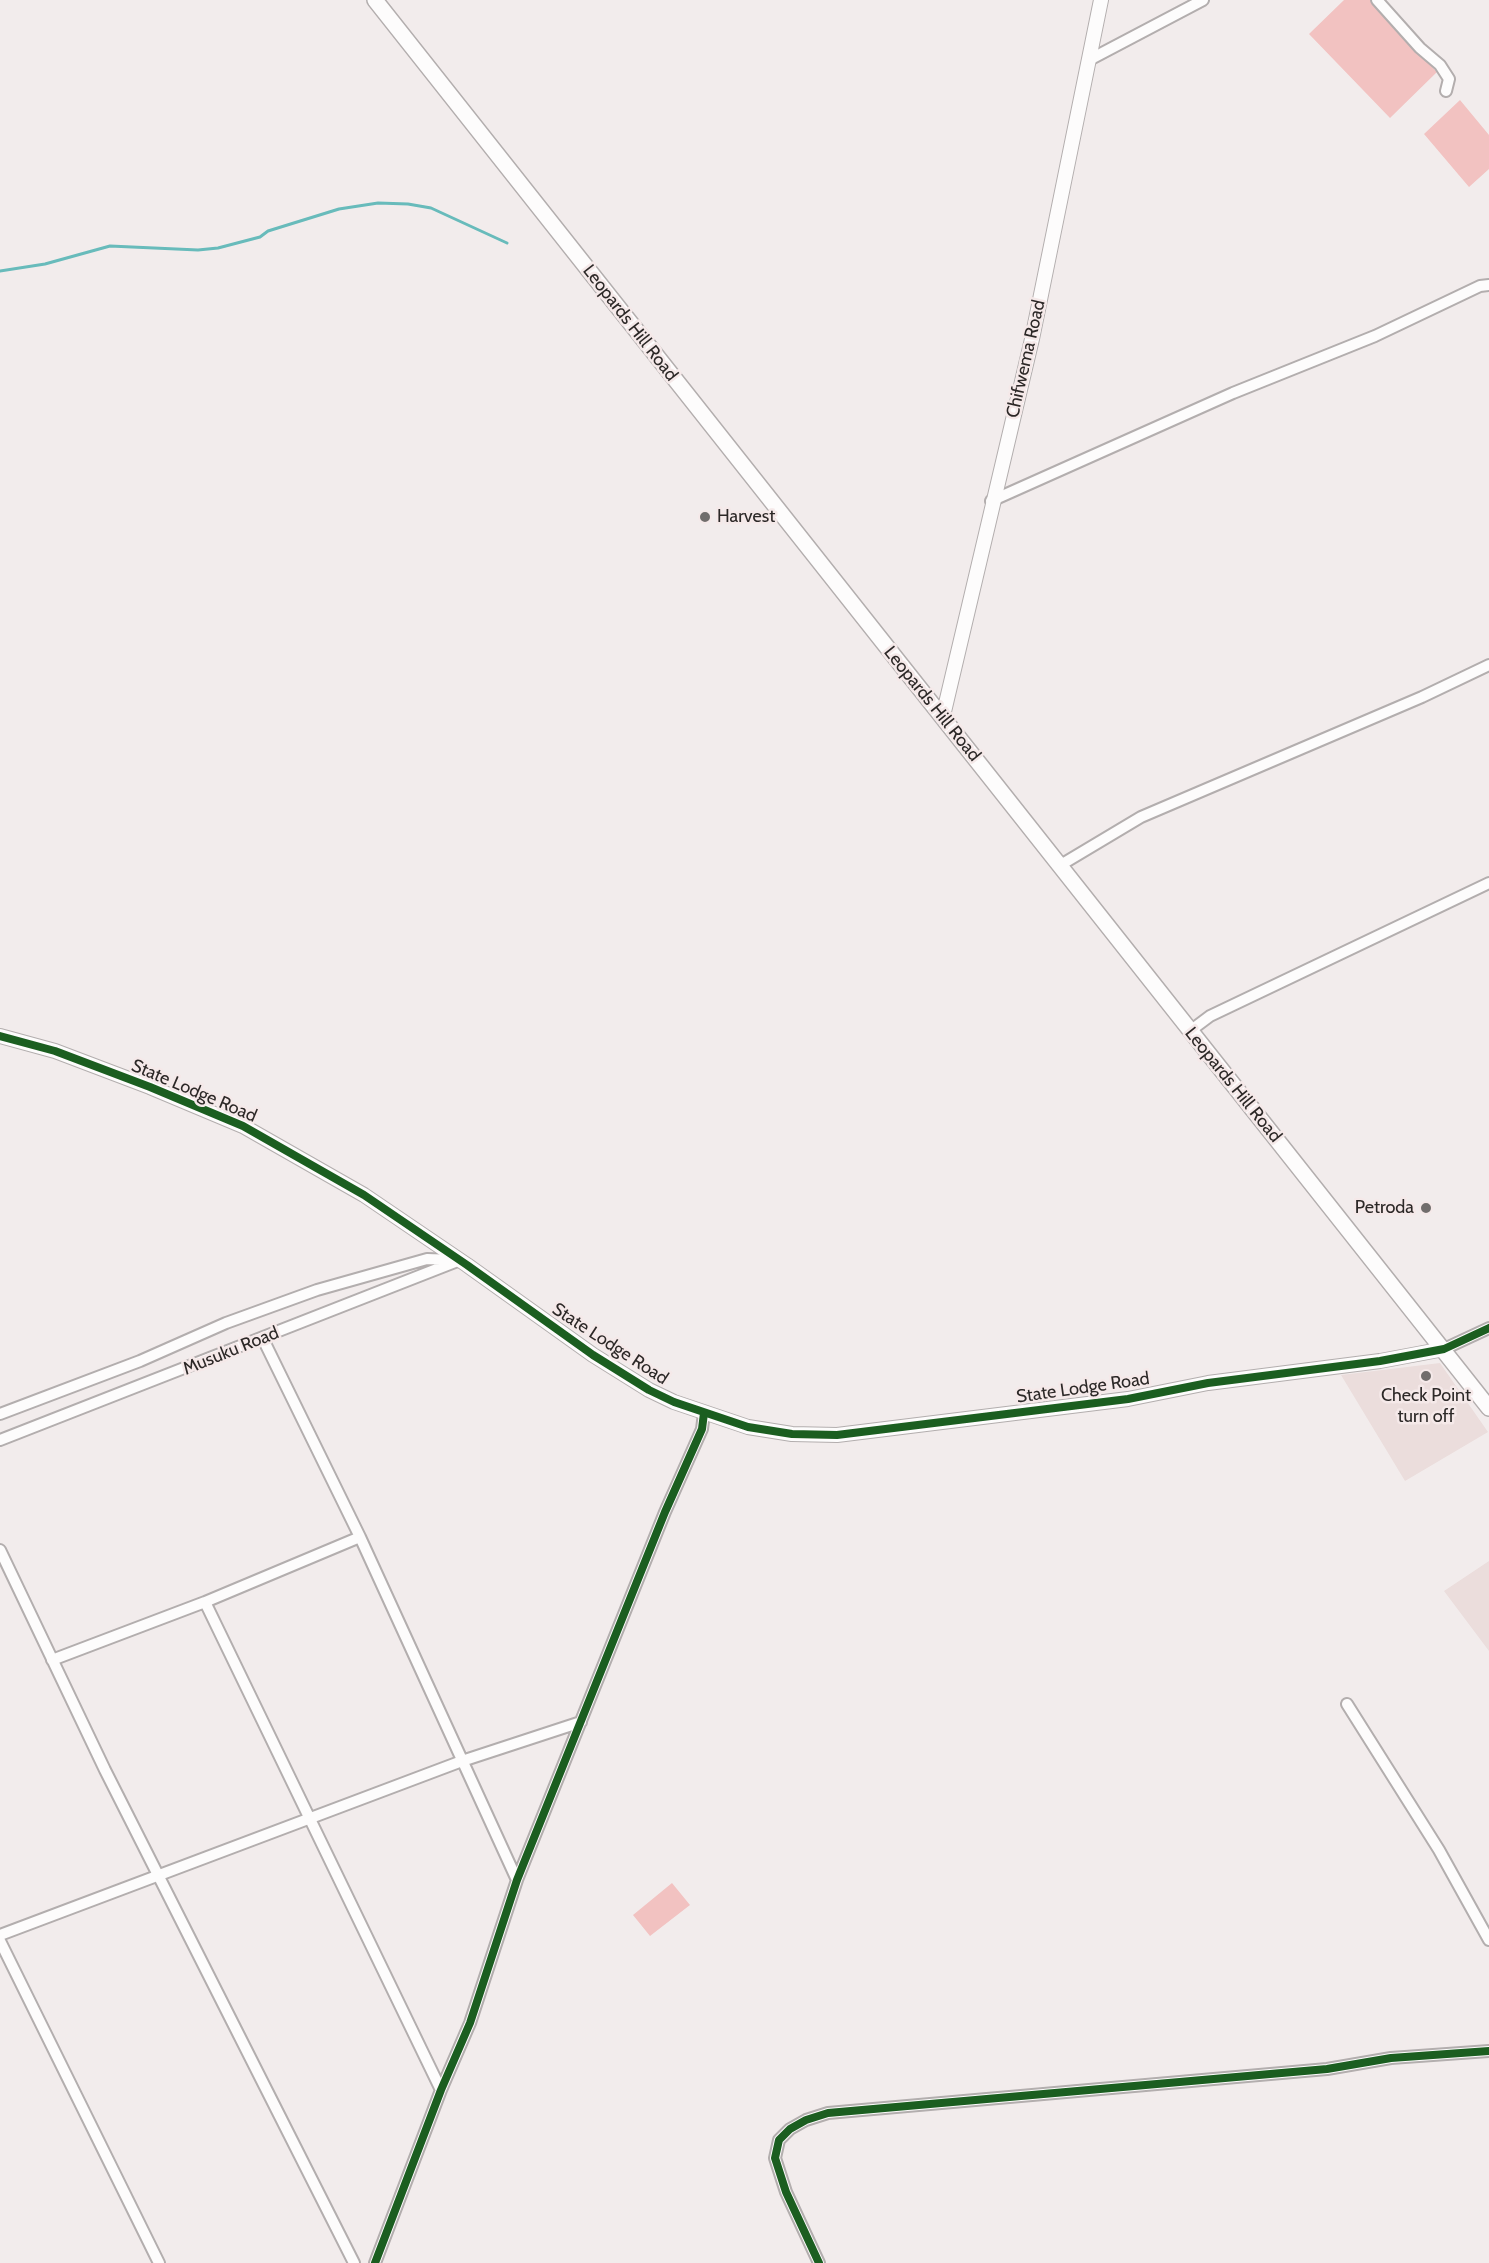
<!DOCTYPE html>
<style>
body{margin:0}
canvas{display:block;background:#f2ecec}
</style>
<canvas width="1489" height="2263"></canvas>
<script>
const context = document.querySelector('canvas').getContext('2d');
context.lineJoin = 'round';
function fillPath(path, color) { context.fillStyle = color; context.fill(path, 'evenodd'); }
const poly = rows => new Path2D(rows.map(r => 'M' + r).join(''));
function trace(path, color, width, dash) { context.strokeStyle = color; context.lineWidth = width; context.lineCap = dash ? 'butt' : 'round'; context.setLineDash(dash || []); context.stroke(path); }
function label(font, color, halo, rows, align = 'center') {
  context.font = font + ' Cabin,sans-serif'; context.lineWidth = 5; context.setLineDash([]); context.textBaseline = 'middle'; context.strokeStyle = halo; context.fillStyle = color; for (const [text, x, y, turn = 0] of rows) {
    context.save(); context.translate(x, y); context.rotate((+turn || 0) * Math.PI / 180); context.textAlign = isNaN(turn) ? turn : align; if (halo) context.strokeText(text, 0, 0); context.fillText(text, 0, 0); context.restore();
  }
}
fillPath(poly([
 [1440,1363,1488,1432,1405,1481,1341,1375],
 [1489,1561,1489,1651,1444,1591]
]), '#ebdddc');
fillPath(poly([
 [1344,0,1370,0,1437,72,1390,118,1309,34],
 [1460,100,1489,135,1489,169,1469,187,1424,134],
 [672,1883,690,1905,650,1936,633,1915]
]), '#f2c2c1');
trace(poly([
 [0,271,45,264,110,246,198,250,218,248,260,237,268,231,339,209,378,203,408,204,431,208,507,243]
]), '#68bbbb', 3);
const minor = poly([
 [1377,0,1420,48,1440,65,1449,79,1446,91],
 [1089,60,1203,0],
 [991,501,1233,393,1375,336,1480,286,1489,285],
 [1059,866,1141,817,1422,697,1489,665],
 [1190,1031,1210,1016,1489,883],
 [263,1339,360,1537,517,1880],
 [1444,1349,1489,1328],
 [0,1414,140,1361,226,1323,317,1290,427,1259,454,1260],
 [0,1440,460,1260],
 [0,1550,105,1770,354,2263],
 [205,1602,441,2090],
 [52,1660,205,1602,360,1537],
 [1347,1704,1439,1850,1489,1940],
 [0,1935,462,1761,581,1722],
 [0,1941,159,2263],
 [375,2263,441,2090,470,2023,517,1880,665,1512,702,1429,704,1413],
 [819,2263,786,2192,775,2158,779,2140,790,2129,806,2120,828,2113,1327,2069,1391,2058,1489,2051]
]);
const tertiary = poly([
 [943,716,1032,339,1101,0],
 [0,1036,55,1051,150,1087,243,1126,364,1195,467,1265,593,1355,649,1390,674,1402,748,1427,792,1434,837,1435,1128,1399,1208,1383,1380,1361,1444,1349]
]);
const secondary = poly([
 [375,0,1489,1408]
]);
trace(minor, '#b3aeae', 14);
trace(tertiary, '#b3aeae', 16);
trace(secondary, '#b3aeae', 18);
trace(minor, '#fdfcfc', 10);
trace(tertiary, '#fdfcfc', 14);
trace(secondary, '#fdfcfc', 15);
trace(poly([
 [0,1036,55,1051,150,1087,243,1126,364,1195,467,1265,593,1355,649,1390,674,1402,748,1427,792,1434,837,1435,1128,1399,1208,1383,1380,1361,1444,1349,1489,1328],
 [375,2263,441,2090,470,2023,517,1880,665,1512,702,1429,704,1413],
 [819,2263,786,2192,775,2158,779,2140,790,2129,806,2120,828,2113,1327,2069,1391,2058,1489,2051]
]), '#1b5e20', 8);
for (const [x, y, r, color] of [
 [705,517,6,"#716d6c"],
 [1426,1208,6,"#716d6c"],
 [1426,1376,6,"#716d6c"]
]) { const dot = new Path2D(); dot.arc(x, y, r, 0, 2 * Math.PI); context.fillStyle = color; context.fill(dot); trace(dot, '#f5e9e9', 2); }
label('18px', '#2c2827', '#f5e9e9', [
 ["Leopards Hill Road",630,323,52],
 ["Chifwema Road",1026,359,-77],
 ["Leopards Hill Road",932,704,51],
 ["Leopards Hill Road",1233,1085,51],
 ["State Lodge Road",194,1091,23],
 ["State Lodge Road",610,1344,33],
 ["Musuku Road",231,1351,-22],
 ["State Lodge Road",1083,1388,-8]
]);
label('18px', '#2c2827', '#f5e9e9', [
 ["Harvest",717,517],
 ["Petroda",1414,1208,"right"],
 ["Check Point",1426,1396,"center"],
 ["turn off",1426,1417,"center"]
], 'left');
</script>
